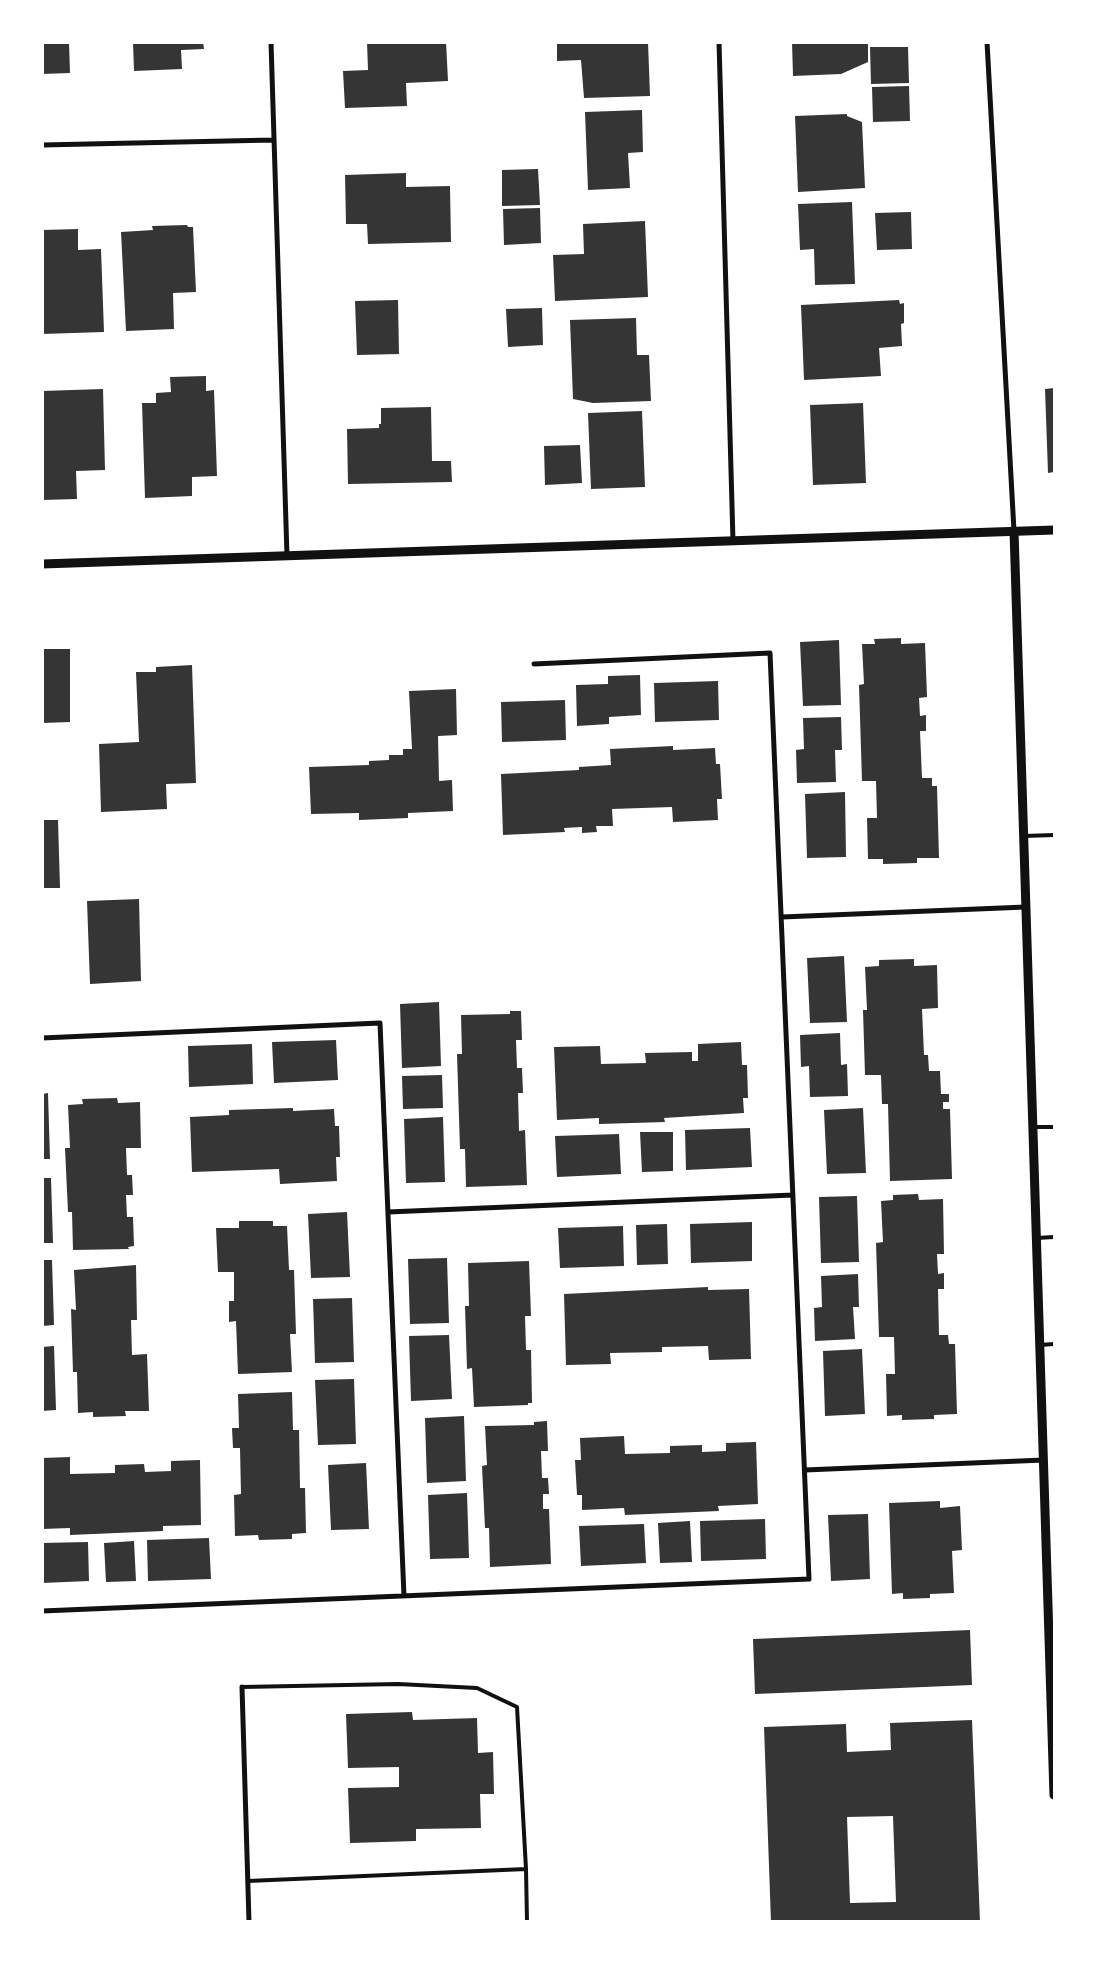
<!DOCTYPE html>
<style>
body{margin:0}
#map{position:relative;width:1097px;height:1964px;overflow:hidden;background:#fff;font-family:Commissioner,sans-serif}
canvas{display:block}
.frame{position:absolute;inset:0;border:44px solid #fff;pointer-events:none}
</style>
<div id="map">
<canvas width="1097" height="1964"></canvas>
<div class="frame"></div>
</div>
<script>
const context = document.querySelector('canvas').getContext('2d');
context.lineJoin = 'round';
function fillPath(path, color) { context.fillStyle = color; context.fill(path, 'evenodd'); }
const poly = rows => new Path2D(rows.map(r => 'M' + r).join(''));
function trace(path, color, width, dash) { context.strokeStyle = color; context.lineWidth = width; context.lineCap = dash ? 'butt' : 'round'; context.setLineDash(dash || []); context.stroke(path); }
fillPath(poly([
 [42,42,69,42,70,73,42,74],
 [133,42,203,42,204,49,181,50,182,69,134,71],
 [367,42,446,42,448,81,406,83,407,106,345,108,343,71,368,70],
 [557,42,648,42,650,96,584,98,581,60,557,61],
 [792,42,868,42,868,62,841,74,793,76],
 [870,47,908,47,909,83,871,84],
 [909,86,910,121,873,122,872,87],
 [642,110,643,152,628,153,630,188,588,190,585,112],
 [847,114,847,116,862,122,865,188,798,192,795,116],
 [538,169,540,205,502,206,502,170],
 [406,173,406,187,450,186,451,242,368,244,367,224,346,224,345,175],
 [852,202,855,284,815,285,814,249,800,250,798,204],
 [540,208,541,243,504,245,503,209],
 [911,212,912,249,877,250,875,213],
 [645,221,648,297,555,301,553,255,584,254,583,224],
 [187,225,188,227,193,227,196,292,173,293,174,329,126,331,121,232,153,230,152,226],
 [78,229,78,250,101,249,104,332,42,334,42,230],
 [398,300,399,354,357,355,355,301],
 [899,300,900,304,904,303,904,323,901,324,902,346,879,348,881,376,804,380,801,305],
 [542,308,543,345,508,347,506,309],
 [636,318,637,355,649,355,651,401,593,403,573,399,570,320],
 [206,376,206,391,214,390,217,476,192,477,192,496,145,498,142,403,156,403,156,393,171,392,170,377],
 [1054,388,1054,472,1048,473,1045,389],
 [103,389,105,470,76,471,77,499,42,500,42,391],
 [863,403,866,483,813,485,810,405],
 [431,407,432,461,451,461,452,482,348,484,347,429,379,428,379,424,381,424,381,408],
 [642,411,645,487,591,489,588,413],
 [580,445,582,483,545,485,544,446],
 [901,638,901,644,925,643,927,697,919,698,920,716,926,715,926,731,920,731,922,778,932,778,932,786,937,786,939,858,917,858,917,863,883,864,883,859,868,859,867,818,877,818,876,781,862,781,859,685,864,684,862,644,875,644,874,639],
 [839,640,841,705,803,706,800,642],
 [42,649,70,649,70,722,42,723],
 [192,665,196,783,166,784,167,809,101,812,99,744,139,742,136,672,156,672,156,667],
 [640,675,641,715,609,717,609,724,577,726,576,685,608,684,608,676],
 [718,681,719,720,655,722,654,683],
 [456,689,457,735,438,736,439,781,452,780,453,811,408,813,408,818,359,820,359,813,311,814,309,767,369,765,369,761,389,760,389,755,403,755,403,749,412,749,409,691],
 [565,700,566,740,502,742,501,702],
 [841,717,842,750,835,750,836,782,797,783,796,750,804,749,803,718],
 [673,746,673,750,715,748,716,764,720,764,722,799,717,799,718,820,673,822,672,807,612,809,613,826,596,826,597,832,582,833,582,827,564,828,565,832,503,835,501,774,579,770,579,767,611,765,610,749],
 [845,792,846,857,807,858,805,794],
 [42,820,58,820,60,888,42,888],
 [139,899,141,981,90,984,87,901],
 [844,956,847,1022,810,1023,807,958],
 [914,959,914,966,937,965,938,1008,922,1009,924,1055,928,1055,929,1071,940,1071,941,1094,949,1094,949,1102,943,1102,943,1109,950,1109,952,1179,890,1181,888,1104,882,1104,881,1075,865,1075,863,1010,867,1010,865,967,879,966,879,960],
 [439,1002,441,1066,402,1068,400,1004],
 [510,1011,521,1011,522,1040,516,1040,517,1068,522,1068,523,1093,518,1093,519,1131,525,1130,527,1185,466,1187,465,1149,460,1149,457,1054,462,1054,461,1015,510,1014],
 [840,1033,841,1065,847,1064,848,1096,810,1097,809,1066,801,1067,800,1035],
 [336,1040,338,1080,274,1083,272,1042],
 [741,1042,742,1065,747,1065,748,1098,743,1098,744,1113,664,1118,665,1122,599,1124,599,1118,557,1120,554,1047,600,1046,601,1064,646,1063,645,1053,692,1052,692,1061,698,1061,698,1044],
 [252,1044,253,1084,189,1087,188,1046],
 [442,1075,443,1108,403,1109,402,1076],
 [48,1093,50,1159,42,1159,42,1094],
 [117,1098,118,1103,140,1102,141,1148,126,1148,127,1175,132,1175,133,1195,126,1195,127,1217,133,1217,134,1246,128,1247,129,1249,73,1250,72,1212,68,1212,65,1148,70,1148,68,1105,83,1104,82,1099],
 [293,1108,293,1111,334,1109,335,1126,339,1126,340,1157,336,1157,337,1181,280,1184,279,1169,192,1172,190,1117,229,1115,229,1110],
 [863,1108,866,1173,827,1174,824,1110],
 [443,1117,445,1182,406,1183,404,1119],
 [750,1128,752,1167,686,1170,685,1130],
 [640,1132,673,1132,673,1171,642,1172],
 [619,1134,621,1174,557,1177,555,1136],
 [42,1178,51,1178,53,1243,42,1243],
 [918,1194,919,1200,943,1199,944,1254,937,1254,938,1274,944,1273,944,1289,938,1289,939,1335,948,1335,949,1344,955,1344,957,1414,934,1415,934,1419,902,1420,902,1415,887,1416,886,1374,895,1374,894,1337,879,1337,876,1243,883,1242,881,1201,893,1200,893,1195],
 [857,1196,859,1262,821,1263,819,1197],
 [347,1212,350,1277,311,1278,308,1214],
 [239,1221,273,1221,273,1226,287,1226,289,1270,294,1270,296,1334,290,1334,292,1372,238,1374,236,1321,229,1322,229,1301,234,1301,234,1272,218,1272,216,1228,239,1228],
 [752,1222,752,1261,691,1263,690,1224],
 [667,1224,668,1264,637,1265,636,1225],
 [623,1226,624,1266,560,1268,558,1228],
 [447,1258,449,1323,410,1324,408,1259],
 [42,1260,52,1260,54,1325,42,1326],
 [529,1261,531,1316,525,1316,526,1350,531,1350,532,1403,528,1403,528,1405,474,1407,472,1368,467,1369,465,1306,469,1306,468,1263],
 [136,1265,137,1320,131,1320,132,1355,147,1354,149,1411,125,1411,126,1416,93,1417,93,1412,78,1413,77,1372,73,1372,71,1309,76,1310,74,1270],
 [858,1274,859,1307,853,1307,855,1339,815,1341,814,1308,822,1307,821,1276],
 [708,1287,708,1290,749,1289,751,1359,709,1360,708,1346,662,1347,662,1352,610,1353,611,1364,566,1365,564,1294],
 [352,1298,354,1362,315,1363,313,1299],
 [449,1335,452,1399,411,1401,409,1336],
 [54,1346,56,1410,42,1411,42,1347],
 [862,1349,865,1414,825,1416,823,1351],
 [354,1379,356,1444,318,1445,315,1380],
 [292,1392,293,1430,299,1430,300,1488,305,1488,306,1533,292,1534,292,1539,259,1540,258,1535,235,1536,234,1495,241,1494,240,1448,233,1448,232,1428,239,1428,238,1394],
 [464,1416,466,1481,427,1483,425,1418],
 [547,1421,548,1451,541,1451,542,1478,548,1478,549,1494,543,1494,543,1509,549,1509,551,1564,490,1567,489,1528,485,1528,482,1466,487,1465,485,1426,534,1425,534,1422],
 [624,1436,625,1454,670,1453,670,1446,702,1445,702,1452,726,1451,726,1443,756,1442,758,1504,718,1506,719,1511,625,1515,624,1508,582,1510,582,1495,577,1495,575,1460,581,1460,580,1438],
 [70,1457,70,1474,115,1473,115,1465,144,1464,145,1472,171,1471,171,1461,200,1460,201,1525,163,1526,163,1531,70,1535,70,1528,42,1529,42,1458],
 [366,1463,369,1529,331,1530,328,1465],
 [467,1493,469,1558,430,1559,428,1495],
 [940,1501,940,1508,960,1506,962,1550,952,1551,954,1593,930,1594,930,1598,903,1599,903,1593,892,1594,889,1503],
 [868,1514,870,1579,831,1581,828,1515],
 [765,1519,766,1559,701,1561,700,1521],
 [690,1521,692,1562,660,1563,658,1523],
 [644,1524,646,1563,581,1566,579,1526],
 [209,1538,211,1579,148,1581,147,1540],
 [134,1541,136,1581,106,1582,104,1543],
 [88,1542,89,1581,42,1583,42,1543],
 [970,1630,972,1685,755,1694,753,1639],
 [412,1712,413,1720,477,1718,478,1753,493,1752,494,1794,480,1794,481,1828,416,1829,416,1841,350,1843,348,1788,399,1787,399,1767,348,1768,346,1714],
 [972,1720,980,1922,771,1922,764,1727,846,1724,847,1752,891,1750,890,1723],
 [893,1816,896,1902,850,1903,847,1817]
]), '#353535');
trace(poly([
 [1024,836,1054,835],
 [1034,1127,1054,1127],
 [1037,1238,1054,1237],
 [1040,1345,1054,1344],
 [242,1687,398,1684,477,1688,517,1707,526,1869],
 [248,1881,526,1869,527,1922]
]), '#111', 4);
trace(poly([
 [271,42,287,556],
 [719,42,733,541],
 [987,42,1014,531],
 [42,145,273,140],
 [782,917,1026,907],
 [42,1038,380,1023,404,1596],
 [388,1212,793,1195],
 [805,1470,1044,1460],
 [42,1611,809,1579,770,653,534,664],
 [242,1687,249,1922]
]), '#111', 5);
trace(poly([
 [1014,531,1054,1795],
 [42,564,1054,530]
]), '#111', 9);
</script>
